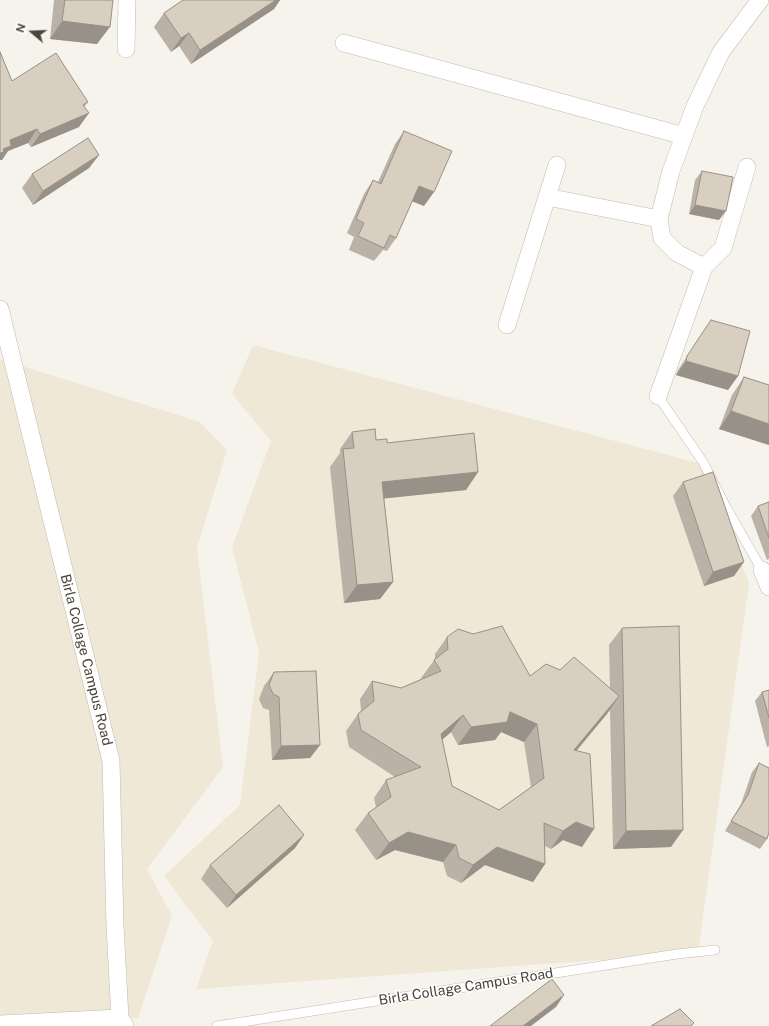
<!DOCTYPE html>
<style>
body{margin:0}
#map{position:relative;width:769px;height:1026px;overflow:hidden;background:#f6f3ec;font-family:"Public Sans",sans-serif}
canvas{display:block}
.north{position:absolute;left:12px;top:12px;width:40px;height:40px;-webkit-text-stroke:3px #fff;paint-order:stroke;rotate:289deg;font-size:11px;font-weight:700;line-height:16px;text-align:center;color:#4b4439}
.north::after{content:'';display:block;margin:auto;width:14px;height:18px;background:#4b4439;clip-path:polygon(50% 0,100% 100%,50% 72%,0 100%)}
</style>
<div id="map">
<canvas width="769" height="1026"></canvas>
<div class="north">N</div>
</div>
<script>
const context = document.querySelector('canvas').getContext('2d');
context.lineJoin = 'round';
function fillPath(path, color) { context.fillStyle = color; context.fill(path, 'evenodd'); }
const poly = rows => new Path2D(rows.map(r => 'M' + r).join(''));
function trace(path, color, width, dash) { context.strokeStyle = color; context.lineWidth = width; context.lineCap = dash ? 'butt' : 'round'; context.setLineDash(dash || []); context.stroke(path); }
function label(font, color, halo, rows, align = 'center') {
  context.font = font + ' "Public Sans",sans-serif'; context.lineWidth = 3; context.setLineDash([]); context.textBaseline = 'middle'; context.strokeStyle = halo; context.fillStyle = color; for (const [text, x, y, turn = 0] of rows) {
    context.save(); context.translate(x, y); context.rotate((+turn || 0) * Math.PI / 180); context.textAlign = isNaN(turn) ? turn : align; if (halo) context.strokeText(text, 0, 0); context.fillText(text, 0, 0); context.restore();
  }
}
fillPath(poly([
 [253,345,702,464,749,583,698,953,196,989,213,941,164,876,240,805,259,653,232,547,271,441,232,394],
 [0,359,200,422,227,450,197,548,223,767,147,869,172,916,138,1018,0,1022]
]), '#efe8d6');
const lane = poly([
 [658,396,703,462,726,507,762,570],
 [217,1026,677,954,715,950]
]);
const street = poly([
 [344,43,684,136],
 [126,49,127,0],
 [547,197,659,219],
 [704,267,677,253,662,238,659,219,671,171,695,106,721,52,760,0],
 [0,309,111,761,115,926,120,1018,125,1026],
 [507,325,557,165],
 [658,396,704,267,723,248,747,167],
 [762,570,769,587],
 [0,1024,120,1018]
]);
trace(lane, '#c2bbae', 10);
trace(street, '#c2bbae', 18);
trace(lane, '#fff', 9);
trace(street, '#fff', 17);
fillPath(poly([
 [54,0,113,0,97,44,50,39],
 [183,0,280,0,274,9,191,64,179,46,171,52,154,27,164,13],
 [0,52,12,81,88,102,84,107,79,127,31,147,28,143,8,151,2,160,0,160],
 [404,131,424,206,412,201,396,238,387,251,383,250,374,261,349,250,354,237,347,233,364,194,373,180,378,182,395,144],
 [99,155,89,168,33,205,22,188,32,174],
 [702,171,719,220,689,214,695,180],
 [711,320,738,376,728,390,676,375,678,370],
 [744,377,769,385,769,445,719,429,732,395],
 [352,432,376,440,478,472,466,490,384,498,393,582,380,599,344,603,330,467,340,453,340,449],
 [683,482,734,576,704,586,673,496],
 [769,502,769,559,767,560,751,516,758,506],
 [622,628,671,847,613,849,610,709,576,751,582,847,563,840,551,849,545,846,545,864,533,882,485,865,461,883,447,876,443,862,395,850,376,860,355,830,368,813,376,807,374,798,386,780,395,777,349,747,346,731,358,714,361,711,360,699,372,681,401,688,422,679,421,678,435,659,435,654,447,637,530,676,560,670,610,688,609,645],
 [451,732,458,745,495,740,501,732,524,742,531,787,499,810,452,786,442,740],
 [274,672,320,745,310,758,272,760,269,710,263,708,259,699,264,686],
 [769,690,769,746,767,747,755,701,762,692],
 [759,763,767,839,760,849,725,831,741,804,752,772],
 [304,835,295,848,227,908,201,879,210,865]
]), '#bab2a6');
fillPath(poly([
 [276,0,280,0,274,9,191,64,200,50],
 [62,21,110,27,97,44,50,39],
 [189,33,179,46,171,52,181,38],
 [89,113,79,127,31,147,40,134],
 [37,129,28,143,8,151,2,160,0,160,0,153,10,140],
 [99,155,89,168,33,205,43,191],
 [419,186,434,192,424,206,409,200],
 [695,205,726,211,719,220,689,214],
 [686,361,738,376,728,390,676,375],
 [731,411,769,424,769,445,719,429],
 [478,472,466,490,370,500,382,482],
 [744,562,734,576,704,586,713,572],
 [393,582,380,599,344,603,357,585],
 [619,696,607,714,562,768,574,750],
 [510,712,537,724,524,742,501,732,495,740,458,745,471,727],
 [463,715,451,732,428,752,441,734],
 [320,745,310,758,272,760,281,746],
 [576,822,594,829,582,847,563,840,551,849,563,831],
 [683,830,671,847,613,849,626,831],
 [408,832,456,845,443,862,395,850,376,860,389,843],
 [304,835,295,848,227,908,236,895],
 [497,847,545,864,533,882,485,865,461,883,473,865],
 [564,995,556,1007,531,1026,523,1026]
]), '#979187');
const building = poly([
 [65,0,113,0,110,27,62,21,65,0],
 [183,0,276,0,200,50,189,33,181,38,164,13,183,0],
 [0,52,12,81,56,53,88,102,83,105,89,113,40,134,37,129,10,140,11,146,3,149,4,152,0,153,0,52],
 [404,131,452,151,434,192,419,186,396,238,390,235,384,248,358,236,364,223,356,219,373,180,381,184,404,131],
 [88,138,99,155,43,191,32,174,88,138],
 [702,171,733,177,726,211,695,205,702,171],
 [711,320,750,331,738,376,686,361,687,356,711,320],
 [744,377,769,385,769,424,731,411,744,377],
 [375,429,376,440,387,439,387,443,474,433,478,472,382,482,393,582,357,585,343,449,354,448,352,432,375,429],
 [713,472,744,562,713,572,683,482,713,472],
 [769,502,769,538,758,506,769,502],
 [502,626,530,676,546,664,560,670,574,657,619,696,574,750,590,754,594,829,576,822,563,831,544,823,545,864,497,847,473,865,459,858,456,845,408,832,389,843,368,813,391,797,386,780,421,767,361,730,358,714,374,701,372,681,401,688,441,671,434,660,448,649,447,637,458,629,473,634,502,626],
 [510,712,537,724,544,778,499,810,452,786,441,734,463,715,471,727,507,722,510,712],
 [679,626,683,830,626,831,622,628,679,626],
 [316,671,320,745,281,746,279,697,273,694,269,685,274,672,316,671],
 [769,690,769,718,762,692,769,690],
 [759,763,769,768,769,832,767,839,731,821,748,795,759,763],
 [279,805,304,835,236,895,210,865,279,805],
 [552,979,564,995,523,1026,490,1026,552,979],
 [680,1009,694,1023,691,1026,651,1026,680,1009]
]);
fillPath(building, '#d8cfc1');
trace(building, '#979187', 1);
label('14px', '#4b4439', '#fff', [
 ["Birla Collage Campus Road",86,660,76],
 ["Birla Collage Campus Road",466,987,-9]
]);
</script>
